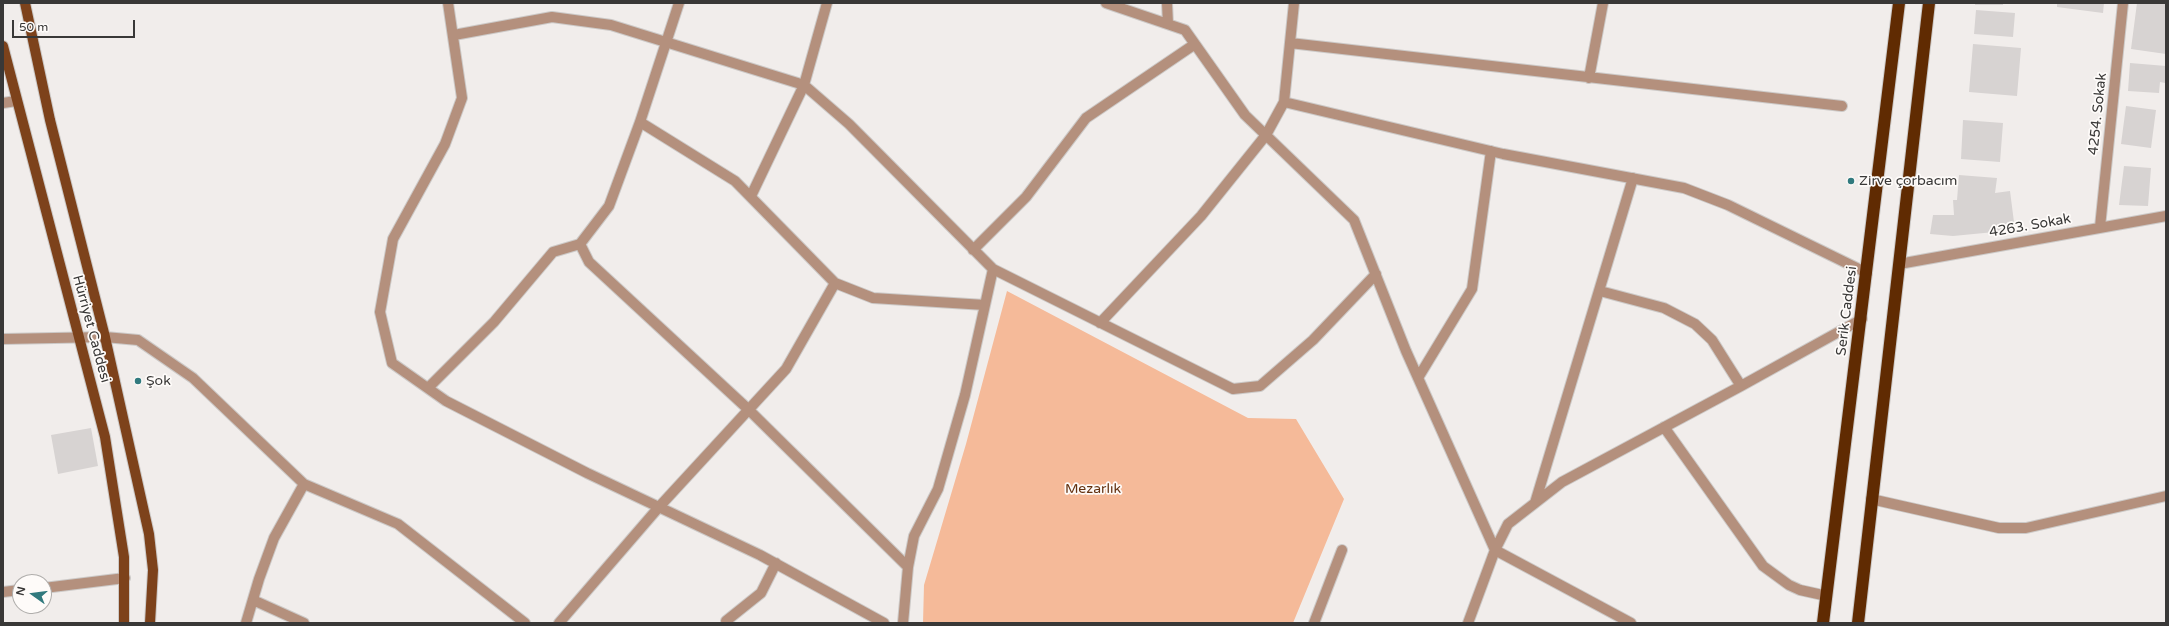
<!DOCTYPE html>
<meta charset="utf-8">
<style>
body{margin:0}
#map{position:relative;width:2169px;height:626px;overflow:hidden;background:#f1edeb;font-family:"Varela Round",sans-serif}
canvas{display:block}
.frame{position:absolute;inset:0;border:4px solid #393837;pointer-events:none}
.north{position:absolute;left:12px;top:574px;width:40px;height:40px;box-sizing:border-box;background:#fefbf9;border:1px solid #afadab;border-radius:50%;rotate:284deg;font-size:11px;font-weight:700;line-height:16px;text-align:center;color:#393837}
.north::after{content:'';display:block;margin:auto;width:14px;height:18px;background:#317a7e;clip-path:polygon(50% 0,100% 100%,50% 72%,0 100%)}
.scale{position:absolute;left:12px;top:20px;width:123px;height:18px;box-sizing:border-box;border:2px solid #393837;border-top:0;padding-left:5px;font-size:12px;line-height:14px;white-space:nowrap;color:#393837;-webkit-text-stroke:3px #fefbf9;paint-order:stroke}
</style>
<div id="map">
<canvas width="2169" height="626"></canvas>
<div class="frame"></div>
<div class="north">N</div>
<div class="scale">50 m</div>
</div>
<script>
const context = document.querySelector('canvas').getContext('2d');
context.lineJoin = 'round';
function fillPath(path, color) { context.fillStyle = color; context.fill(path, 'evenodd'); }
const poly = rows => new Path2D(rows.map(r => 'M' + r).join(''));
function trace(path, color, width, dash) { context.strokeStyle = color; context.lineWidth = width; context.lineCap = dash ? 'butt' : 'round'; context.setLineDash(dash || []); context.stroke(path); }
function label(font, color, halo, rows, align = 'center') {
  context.font = font + ' "Varela Round",sans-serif'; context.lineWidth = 3.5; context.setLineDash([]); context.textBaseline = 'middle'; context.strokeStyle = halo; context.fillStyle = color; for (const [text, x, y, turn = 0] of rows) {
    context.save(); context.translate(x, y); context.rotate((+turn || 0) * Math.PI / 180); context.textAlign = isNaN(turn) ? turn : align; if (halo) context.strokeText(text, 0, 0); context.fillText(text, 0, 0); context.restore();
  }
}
fillPath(poly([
 [1007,291,1248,418,1296,419,1344,499,1293,623,923,623,924,585,966,444]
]), '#f5ba99');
fillPath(poly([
 [1975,3,2003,3,2003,5,1975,5],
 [2057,3,2104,3,2103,13,2057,7],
 [2137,3,2166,4,2166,54,2131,49],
 [1976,10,2015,13,2013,37,1974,34],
 [1973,44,2021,48,2017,96,1969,92],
 [2130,63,2166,66,2165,83,2160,82,2159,93,2128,91],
 [2126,106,2156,110,2151,148,2121,144],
 [1963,120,2003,123,2000,162,1961,159],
 [2124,166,2151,168,2148,206,2119,205],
 [1959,175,1997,178,1995,193,2010,191,2015,230,1953,236,1930,234,1933,215,1954,215,1953,200,1957,200],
 [91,428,98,466,58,474,51,435]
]), '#d7d3d2');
const minor = poly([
 [448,3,462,98,445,144,393,239,380,312,392,363,446,401,587,473,760,555,884,623],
 [1106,3,1185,30,1245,115,1354,220,1406,351,1495,550,1631,623],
 [1167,3,1168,24],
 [454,35,552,17,611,25,804,85,849,124,993,269,1233,389,1260,386,1313,340,1376,274],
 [1290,43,1842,106],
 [1589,78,1603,3],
 [1284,102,1503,154,1684,188,1728,205,1867,273],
 [3,103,16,101],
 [640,122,735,181,835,283,873,298,985,305],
 [751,196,804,85,827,3],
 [2100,227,2123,3],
 [580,244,589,262,749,410,908,567],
 [973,250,1026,197,1086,118,1195,44],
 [1899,264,2166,216],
 [1600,291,1664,308,1695,324,1712,340,1741,386],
 [1100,323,1201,216,1266,135,1284,102,1294,3],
 [3,339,105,337,138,340,193,378,304,484,398,524,525,623],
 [1418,378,1472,289,1491,151],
 [428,388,494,322,553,252,580,244,609,206,640,122,679,3],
 [1664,427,1763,566,1789,585,1800,590,1827,596],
 [1871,499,1999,528,2026,528,2166,496],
 [1535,503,1633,178],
 [44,588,125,578],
 [3,592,20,590],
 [253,600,304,623],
 [726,621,761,593,776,563],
 [246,623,259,579,274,538,304,484],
 [559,623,659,507,786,369,835,283],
 [903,623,908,567,914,536,938,489,965,395,993,269],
 [1314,623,1342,550],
 [1468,623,1495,550,1508,524,1562,482,1741,386,1862,319]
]);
const major = poly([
 [25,3,50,120,105,337,149,534,153,570,150,623],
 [3,46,105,437,124,557,124,623]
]);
const highway = poly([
 [1823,623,1899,3],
 [1858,623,1929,3]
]);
trace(minor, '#ccc9c7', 12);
trace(major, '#ccc9c7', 12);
trace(highway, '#ccc9c7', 14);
trace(minor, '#b4907d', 10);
trace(major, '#7d421b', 10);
trace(highway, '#602b02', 12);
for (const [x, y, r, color] of [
 [1851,181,4,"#317a7e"],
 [138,381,4,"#317a7e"]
]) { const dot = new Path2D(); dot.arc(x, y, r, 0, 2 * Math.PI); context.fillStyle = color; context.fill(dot); trace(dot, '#fefbf9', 1.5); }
label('14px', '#393837', '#fefbf9', [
 ["4254. Sokak",2098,114,-84],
 ["4263. Sokak",2030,226,-10],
 ["Serik Caddesi",1847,311,-83],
 ["Hürriyet Caddesi",91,329,75]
]);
label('14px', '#393837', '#fefbf9', [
 ["Zirve çorbacım",1859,181],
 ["Şok",146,381]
], 'left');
label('14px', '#64310f', '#fefbf9', [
 ["Mezarlık",1093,489]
]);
</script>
